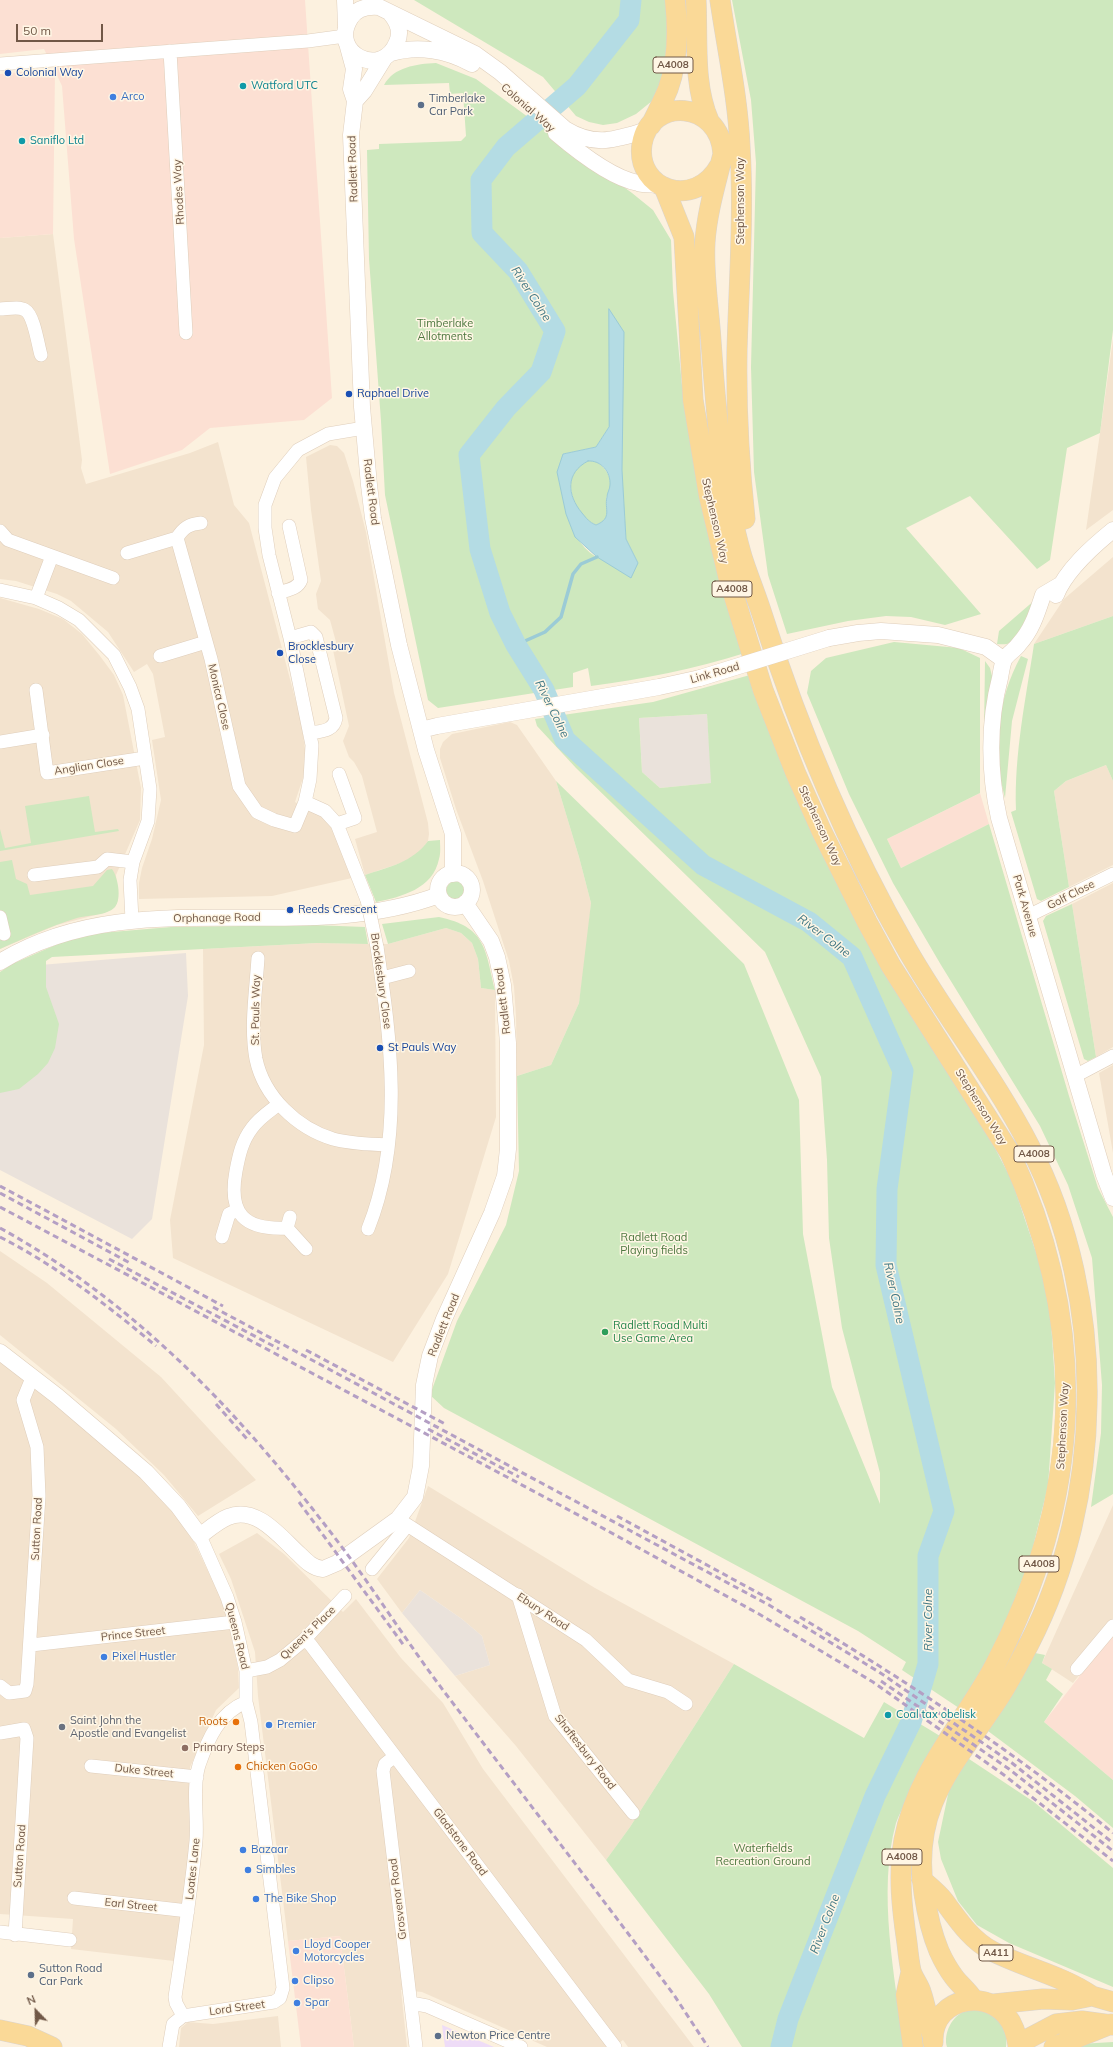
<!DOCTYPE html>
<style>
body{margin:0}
#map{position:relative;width:1113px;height:2047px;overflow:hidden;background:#fcf1df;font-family:Mulish,sans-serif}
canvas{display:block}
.north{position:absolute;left:16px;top:1991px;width:40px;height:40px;-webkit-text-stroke:3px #fff6e5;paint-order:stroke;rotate:337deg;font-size:11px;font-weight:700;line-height:16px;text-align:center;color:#715847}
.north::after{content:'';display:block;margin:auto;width:14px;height:18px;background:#715847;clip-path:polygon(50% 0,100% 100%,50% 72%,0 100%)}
.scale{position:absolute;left:16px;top:24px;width:87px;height:18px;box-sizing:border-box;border:2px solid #715847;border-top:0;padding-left:5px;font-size:12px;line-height:14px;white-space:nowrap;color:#715847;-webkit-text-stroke:3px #fff6e5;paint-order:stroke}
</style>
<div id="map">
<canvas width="1113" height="2047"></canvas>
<div class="north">N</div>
<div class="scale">50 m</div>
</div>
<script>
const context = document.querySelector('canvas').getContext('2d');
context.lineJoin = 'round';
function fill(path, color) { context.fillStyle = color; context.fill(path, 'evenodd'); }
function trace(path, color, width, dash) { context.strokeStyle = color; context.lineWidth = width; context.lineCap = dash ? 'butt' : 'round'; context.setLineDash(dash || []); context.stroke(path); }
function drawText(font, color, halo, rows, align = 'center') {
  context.font = font + ' Mulish,sans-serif'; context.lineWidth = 3; context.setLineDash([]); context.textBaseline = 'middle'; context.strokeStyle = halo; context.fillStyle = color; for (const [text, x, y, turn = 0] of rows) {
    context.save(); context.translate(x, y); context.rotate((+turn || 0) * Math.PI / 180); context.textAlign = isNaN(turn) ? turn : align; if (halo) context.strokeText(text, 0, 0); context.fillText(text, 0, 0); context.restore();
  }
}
fill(new Path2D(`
 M53,234l29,226 -1,8 5,16 104,-31 28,-11 16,63 15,18 52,198 4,28 -1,26 -9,27 32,18 4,5 21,53 -80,18 -133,3v-16l3,-15 10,-29 9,-39 -9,-60 13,-3 -12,-63 -6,-10 -13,8 -26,-40 -37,-31 -14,-7 -41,-13 -16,-2v-341z
 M1113,339v171l-27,20 14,-97z
 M330,445l7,1 7,7 9,28 13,51 28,161 34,130 1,11 -1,7 -8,12 -16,9 -39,13 -10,-36 22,-7 -15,-56 -8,-14 -5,-5 -6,-16 6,-15 -16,-76 3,-8 -6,-22 -12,-11 -2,-15 5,-13 -10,-71 -5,-53z
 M1113,557v59l-79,28 30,-45z
 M0,598l39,11 24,10 19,15 18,22 14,19 9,20 18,93 -1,32 -24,55 2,25 -3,7 -8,5 -50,13 -57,24z
 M510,722l7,3 39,56 23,76 12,46 -5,55 -7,45 -28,62 -34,11 -1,-60 -2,-29 -5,-26 -26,-80 -27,-72 -16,-51v-9l3,-7 9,-8z
 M1106,765l7,16v84l-44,22 -15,-96 12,-10z
 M1113,883v164l-17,10 -24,-153z
 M446,928l15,5 11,10 6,16 3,29 14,2 1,127 -48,157 -55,88 -220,-104 -3,-38 34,-175 -1,-96 114,-6 71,1z
 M1113,1065v88l-14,-80z
 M0,1251l47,32 114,94 95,103 -58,36 -34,-41 -48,-46 -116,-94z
 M0,1360l92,71 73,69 29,42 31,65 13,61 1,20 -23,22 -26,57v74l-6,56 -10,64 -103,-12 2,-30 -73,-5z
 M428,1486l167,102 139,76 -104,163 -24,33 -90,-114 -61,-70 35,-11 -8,-29 -20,-17 -42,-29 -18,23 -25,-34 32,-41z
 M1113,1505v128l-40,50 -31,-20z
 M257,1533l27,21 59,58 13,-13 45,59 42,45 40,66 211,278h-66l-5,-7 -9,7h-67l-125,-55 -21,-2 6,57h-53l-14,-111 -52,5 -30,-245 -3,-44 -24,-73 -12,-25z
 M278,2016l3,31h-102l2,-19 7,-6 25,2z`), '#f3e3ce');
fill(new Path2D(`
 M0,0h305l27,398 -28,22 -94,8 -28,22 -72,24 -36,-235 -12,-153 -7,-15 -2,163 -53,4v-164l54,-5 -10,-20 -44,5z
 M980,793l9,31 -88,44 -14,-29z
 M1113,1633v147l-69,-58z
 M340,1936l14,111h-53l-13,-106z`), '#fce0d3');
fill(new Path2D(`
 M707,714l5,69 -52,5 -18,-16 -3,-54z
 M186,953l2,43 -36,223 -20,20 -132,-69v-174l40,-31z
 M420,1590l42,29 20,17 8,29 -35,11 -53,-63z`), '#eae2db');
fill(new Path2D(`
 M442,2025l52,22h-49z`), '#eedcf7');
fill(new Path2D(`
 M414,0h256l-6,75 -12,26 -16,13 -19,9 -14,2 -14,-3 -13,-6 -33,-39z
 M732,0h381v330l-13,103 -33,15 -17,112 -13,9 -67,-73 -64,32 75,86 -36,11 -34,-8 -25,-1 -38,5 -61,13 -19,-59 -14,-103 -3,-105 5,-204 -5,-63z
 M436,63l40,16 156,114 21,17 18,30 2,51 10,105 62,257c-51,16 -102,26 -154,33l-3,-18 -15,5v14l-135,21 -10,-8 -43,-205 -4,-74 -12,-162 -2,-109 12,-1v-5l82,-3 5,-5 -3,-43 -13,1 -1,-11 -65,2c10,-18 32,-21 52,-22zM609,310l17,229 12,24c-10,-1 -35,-2 -42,-6 -35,-23 -31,-66 -33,-103l33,-7 13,-20z
 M595,460c9,7 17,15 15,27 -1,5 -4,9 -4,15 1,12 4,17 -10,23 -27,-11 -39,-63 -1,-65z
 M1036,599l-18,38c-6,7 -12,8 -21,7l2,-13z
 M1113,616v165l-7,-16 -40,16 -12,10 15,96 -28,14 -4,-2 -26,-87 5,-2c-2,-56 10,-112 18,-166z
 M894,642l65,6 21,10v135l-93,46 14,29 88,-44 80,272 29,92 15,29v277l-22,13 10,-74 1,-48 -10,-127 -24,-73 -28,-59 -99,-161 -48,-82 -44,-89 -42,-101 4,-22 15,-13z
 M1021,656l7,3 -16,62 -7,77c-13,-48 -8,-98 16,-142z
 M985,661l5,7 2,8 -6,55h-2z
 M750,675l262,506 37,110 6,92 -7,103 -18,73 -32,84 -39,65 -57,-38 4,-8 -48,-31 -414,-223 -14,-13 27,-74 49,-96 13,-54 -2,-95 34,-11 28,-62 12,-100 -12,-46 -23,-76 188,183 55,136 4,134 29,153 48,117v-31l-38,-145 -13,-90 -2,-78 -6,-83 -56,-125 -189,-184 -39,-42 -2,-7 118,-17zM707,714l4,69 -51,5 -18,-16 -3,-54z
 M89,796l6,36 23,-3 1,2 -119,20v-22l5,19 26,-5 -6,-37z
 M440,840c0,6 1,13 -1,19 -6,30 -38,38 -63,43l-11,-27c24,-8 48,-13 63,-34z
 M12,860l4,19 11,5 3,11 63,-9 14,-16 5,-1c6,8 10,30 3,38 -8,9 -28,8 -38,11 -27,8 -52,20 -77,31v-87z
 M446 891a10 10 0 1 1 20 0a10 10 0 1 1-20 0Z
 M1072,904l24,153 -8,4 -4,-2 -41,-138 3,-5z
 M439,917c47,10 46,32 56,73l-14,-2 -3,-29 -6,-16 -11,-10 -15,-5 -58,16 -6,-20z
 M313,925l52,2 3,17 -51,-1 -265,14 -6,4v26l13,37 -4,24 -7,15 -10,11 -19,15 -19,4v-121l12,-8 48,-21 28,-9 83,-7z
 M1035,1653l10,2 -3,8 10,6 -6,11 17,14 -19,28 69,58v48l-38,-32 -87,-65z
 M734,1664l130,74 20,-36 56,34c-13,20 -23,40 -33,62 -3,8 -8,16 -11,25 -19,69 -1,154 8,224h-162l-33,-53 -103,-134 24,-33z
 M966,1757l68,45 79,66v119l-104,-44 -32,-18 -19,-24 -17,-42 -3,-17 12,-57z
 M985,2010c14,10 24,18 21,37h-59c-4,-13 5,-32 19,-36 5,-2 13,-1 19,-1z
 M1113,2042v5h-43l10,-3z`), '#cee8be');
const water = new Path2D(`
 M609,309l15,23 -2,138 4,69 12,24 -7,15 -34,-21 -22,-20 -9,-23 -9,-42 6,-18 33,-7 13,-20zM588,461c13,-1 23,11 22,24 0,4 -3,8 -3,12 -3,12 6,21 -11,28 -7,-3 -9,-6 -14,-12 -15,-18 -17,-40 6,-52z`);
fill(water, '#b4dce4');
trace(water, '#9bcbd6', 1);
trace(new Path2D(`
 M516,645l29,-13 16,-15 12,-43 8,-10 16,-7`), '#9bcbd6', 3.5);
trace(new Path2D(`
 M631,0l-2,20 -52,66 -71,61 -25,33 1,53 36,38 37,60 -14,41 -35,36 -37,47 11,94 20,64 16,32 28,45 21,50 138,125 106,57 43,35 51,114 -16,118 -1,76 58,246 -16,45v108l-17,58 -36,74 -87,223 -7,28`), '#b4dce4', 21);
const minor = new Path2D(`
 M170,51l16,282
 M0,64l308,-23 37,-5
 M0,309c7,0 19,-3 25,1 9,5 13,35 16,45
 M201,523c-12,1 -18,5 -24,15l34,121 28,127 18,26 17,8 21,6 10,-24 5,-23 2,-34 -22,-107 -21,-83 -4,-27v-23l10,-27 23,-28 30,-16 36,-6
 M0,531l8,9 105,38
 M127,553l50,-15
 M0,590l36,8 23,10 20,12 35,35 16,32 8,22 12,80 -2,32 -15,41 -3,18 2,40
 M278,593c9,-3 20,-4 23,-13l-12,-54
 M36,598l16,-42
 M290,638l21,-6 5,5 20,81c-2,13 -14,13 -25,15
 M160,656l46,-14
 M36,690l11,83 98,-15
 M0,742l43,-7
 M305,802l20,9 12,13 30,76
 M337,824l18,-6 -16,-44
 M34,875l64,-8 9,-8 26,3
 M1028,916l85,-42
 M0,917l4,17
 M258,958c-2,33 -8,68 -2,101 8,38 41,69 77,80 18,5 37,5 55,6
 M382,978l27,-7
 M1075,1076l38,-20
 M279,1104c-9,7 -20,14 -27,24 -10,13 -13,27 -16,43 -8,43 8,59 51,57
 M290,1217l-3,11 19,21
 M368,1229c36,-90 23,-189 9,-282
 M222,1237l7,-23 9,-4
 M398,1519l188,121 42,40 40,12 18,12
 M372,1569l35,-43
 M518,1595l37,121 78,97
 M304,1640l6,4 305,403
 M31,1645l204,-23
 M1077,1669l36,-43
 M246,1671l21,-4 13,-7 24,-20 41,-44
 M0,1686l9,7 16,-2 2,-7 12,-188 -2,-49 -14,-47 9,-22
 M0,1733l24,-4 3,9 -12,197
 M395,1756l-10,8 -2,7 33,276
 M91,1766l106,11
 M74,1898l114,13
 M0,1932l70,8
 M411,2003l16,3 94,41
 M183,2016l-7,-13 -1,-6c8,-52 16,-104 21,-156 2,-24 -4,-52 3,-76 9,-26 20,-52 47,-63
 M169,2047l4,-23 10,-8 91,-14 6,-4 3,-10 -32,-266 -5,-20v-31l-11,-49 -8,-25 -27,-61`);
const tertiary = new Path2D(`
 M345,0l1,26
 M390,13c7,8 12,18 7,29 -15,38 -68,11 -47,-23 6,-11 18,-13 29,-12l96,47 25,18 65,57c31,19 51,10 82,1
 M348,47l6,22 -3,20 4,12 -4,34 11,272 7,78 4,33 26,127 27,105 27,84v40
 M391,53c27,-8 56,-3 81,11
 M355,101l9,-10 21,-34
 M556,133c20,17 56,45 82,50 7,2 15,1 22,2
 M1060,585l-17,10c-6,18 -11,35 -24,49 -4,6 -12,10 -15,16 -2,5 -3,12 -4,18 -12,45 -11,95 -1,140l105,357 9,23
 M1056,595c10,-25 36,-48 57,-65
 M829,638l29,-5 23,-2 57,4 48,12 18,13
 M421,730l16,-4 222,-39 41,-9
 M438 890a17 17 0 1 1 34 0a17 17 0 1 1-34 0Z
 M0,962c134,-82 297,-14 439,-67
 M0,1352l57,44 89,76 32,34 22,30c9,-7 18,-15 28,-19 29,-12 53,21 72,38 7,7 13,13 23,14l14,-6 61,-44 17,-22 6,-31 3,-81 6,-29 14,-37 48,-106 13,-37 3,-27v-106l-5,-58 -6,-28 -6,-16 -26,-38`);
const primary = new Path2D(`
 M696,0c2,40 -3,84 13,121
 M720,0c7,49 18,98 20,147 4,68 -1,135 -3,203 -1,57 2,113 8,169
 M651,125c6,-12 12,-24 17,-36 10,-27 10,-61 7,-89
 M720,165c-25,46 -85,25 -78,-21 8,-48 78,-44 81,10 -7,29 -16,58 -18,88 -2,32 4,67 6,99 5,72 11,147 31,216 6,19 14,38 20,57 37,117 84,229 146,337 38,66 86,126 121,194 41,78 60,171 58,259 -1,82 -20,166 -58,240 -9,17 -18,35 -29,52 -44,68 -90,108 -76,197 3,20 7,39 15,58 4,9 9,18 15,26 6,8 13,13 19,22
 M664,187l20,50 9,163 16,96 20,84 34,110 33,84 26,58 45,90 24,44 119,187c80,173 73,346 -16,514 -32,59 -77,105 -90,173 -6,35 -2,69 3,103 1,9 2,19 4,28 2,7 8,14 10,21 5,14 7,31 12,45
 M922,1880c7,6 16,13 22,21 14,19 27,39 48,50 33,17 69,24 100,45
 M911,1972l-5,23 7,52
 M994,2004l49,-5 29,1 20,-4 21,6
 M0,2030l28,6 24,11
 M933,2042c-2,-48 65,-57 81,-13 2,6 4,12 4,18
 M1018,2044l38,-20 26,-3 31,4
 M1054,2047l57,-23`);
trace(minor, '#dfcebb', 14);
trace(tertiary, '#dfcebb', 17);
trace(primary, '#dad4cf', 21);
trace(minor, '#fff', 13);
trace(tertiary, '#fff', 16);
trace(primary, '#fad997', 20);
trace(new Path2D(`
 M0,1186l223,120
 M0,1193l130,70
 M0,1207l597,318 162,89 114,68 131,93 109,86
 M0,1228c136,75 242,187 335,310 40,52 74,108 114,160 75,99 151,197 225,297l34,52
 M0,1237c57,29 107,68 156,109
 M109,1259l170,90
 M213,1307l556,298 110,67 133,91 101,80
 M306,1350l141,75
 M216,1404l32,36
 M428,1429l91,48
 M299,1502l106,145
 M617,1516l156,85
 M800,1617c109,66 215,135 313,216
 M881,1681l128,88 104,82`), '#b49fc4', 3, [6, 4]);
const minorBridge = new Path2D(`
 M367,900l10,47`);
const tertiaryBridge = new Path2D(`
 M700,678l129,-40`);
trace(minorBridge, '#dfcebb', 14, []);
trace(tertiaryBridge, '#dfcebb', 17, []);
trace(minorBridge, '#fff', 13);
trace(tertiaryBridge, '#fff', 16);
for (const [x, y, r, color] of [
 [8,73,4,"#1a4fb4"],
 [243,86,4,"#0f9aa8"],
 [113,97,4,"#3f7fe0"],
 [421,105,4,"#5c6f8a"],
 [22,141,4,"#0f9aa8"],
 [349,394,4,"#1a4fb4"],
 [280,653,4,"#1a4fb4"],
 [290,910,4,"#1a4fb4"],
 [380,1048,4,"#1a4fb4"],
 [605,1332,4,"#2e9e5b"],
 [104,1657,4,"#3f7fe0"],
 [888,1715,4,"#0f9aa8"],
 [236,1722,4,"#e8710a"],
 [269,1725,4,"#3f7fe0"],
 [62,1727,4,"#6b7280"],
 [185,1748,4,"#8d6e63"],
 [238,1767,4,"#e8710a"],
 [243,1850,4,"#3f7fe0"],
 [248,1870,4,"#3f7fe0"],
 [256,1899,4,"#3f7fe0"],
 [296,1951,4,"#3f7fe0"],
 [31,1975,4,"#5c6f8a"],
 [295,1981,4,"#3f7fe0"],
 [297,2003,4,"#3f7fe0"],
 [438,2036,4,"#5c6f8a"]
]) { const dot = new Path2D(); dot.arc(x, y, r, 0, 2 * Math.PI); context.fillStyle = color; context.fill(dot); trace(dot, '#fff6e5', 1.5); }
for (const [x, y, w] of [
 [673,65,40],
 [732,589,40],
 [1034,1154,40],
 [1039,1564,40],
 [902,1857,40],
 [996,1953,34]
]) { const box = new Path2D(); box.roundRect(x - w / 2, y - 8, w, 16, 3); context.fillStyle = '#fff6e5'; context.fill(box); trace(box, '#715847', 1); }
drawText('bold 10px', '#715847', null, [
 ["A4008",673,65],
 ["A4008",732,589],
 ["A4008",1034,1154],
 ["A4008",1039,1564],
 ["A4008",902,1857],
 ["A411",996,1953]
]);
drawText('11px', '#164399', '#fff6e5', [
 ["Colonial Way",16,73],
 ["Raphael Drive",357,394],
 ["Brocklesbury",288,647],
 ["Close",288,660],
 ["Reeds Crescent",298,910],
 ["St Pauls Way",388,1048]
], 'left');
drawText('11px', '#0d838f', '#fff6e5', [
 ["Watford UTC",251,86],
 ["Saniflo Ltd",30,141],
 ["Coal tax obelisk",896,1715]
], 'left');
drawText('11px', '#366cbe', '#fff6e5', [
 ["Arco",121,97],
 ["Pixel Hustler",112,1657],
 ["Premier",277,1725],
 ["Bazaar",251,1850],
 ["Simbles",256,1870],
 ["The Bike Shop",264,1899],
 ["Lloyd Cooper",304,1945],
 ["Motorcycles",304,1958],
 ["Clipso",303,1981],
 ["Spar",305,2003]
], 'left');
drawText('11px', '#4e5e75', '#fff6e5', [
 ["Timberlake",429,99],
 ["Car Park",429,112],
 ["Sutton Road",39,1969],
 ["Car Park",39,1982],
 ["Newton Price Centre",446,2036]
], 'left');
drawText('11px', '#715847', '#fff6e5', [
 ["Colonial Way",528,108,41],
 ["Radlett Road",353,169,-92],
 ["Rhodes Way",179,192,-93],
 ["Stephenson Way",741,201,-90],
 ["Radlett Road",371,492,83],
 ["Stephenson Way",715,521,77],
 ["Link Road",715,673,-16],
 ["Monica Close",219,697,77],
 ["Anglian Close",89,766,-9],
 ["Stephenson Way",820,826,65],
 ["Golf Close",1071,895,-27],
 ["Park Avenue",1025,906,74],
 ["Orphanage Road",217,918,-1],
 ["Brocklesbury Close",381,981,82],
 ["Radlett Road",503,1001,-97],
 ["St. Pauls Way",256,1010,-89],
 ["Stephenson Way",981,1107,58],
 ["Radlett Road",444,1325,-68],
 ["Stephenson Way",1063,1426,-87],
 ["Sutton Road",37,1529,-87],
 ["Ebury Road",543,1612,33],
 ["Queen's Place",308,1633,-44],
 ["Prince Street",133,1634,-6],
 ["Queens Road",237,1636,76],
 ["Shaftesbury Road",585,1752,52],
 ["Duke Street",144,1771,6],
 ["Gladstone Road",460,1842,53],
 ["Sutton Road",20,1856,-86],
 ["Loates Lane",193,1869,-84],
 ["Grosvenor Road",398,1899,-97],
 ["Earl Street",131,1905,6],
 ["Lord Street",237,2008,-8]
]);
drawText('11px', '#4e7840', '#fff6e5', [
 ["Timberlake",445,324],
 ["Allotments",445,337],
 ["Radlett Road",654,1238],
 ["Playing fields",654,1251],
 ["Waterfields",763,1849],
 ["Recreation Ground",763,1862]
]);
drawText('11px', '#27864d', '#fff6e5', [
 ["Radlett Road Multi",613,1326],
 ["Use Game Area",613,1339]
], 'left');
drawText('11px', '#5b616d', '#fff6e5', [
 ["Saint John the",70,1721],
 ["Apostle and Evangelist",70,1734]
], 'left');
drawText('11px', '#c56008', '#fff6e5', [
 ["Roots",228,1722],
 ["Chicken GoGo",246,1767,"left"]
], 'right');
drawText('11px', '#785e54', '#fff6e5', [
 ["Primary Steps",193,1748]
], 'left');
drawText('italic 12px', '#417885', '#fff6e5', [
 ["River Colne",531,294,57],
 ["River Colne",552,709,64],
 ["River Colne",824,936,37],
 ["River Colne",894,1293,78],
 ["River Colne",928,1620,-90],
 ["River Colne",825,1924,-69]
]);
</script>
